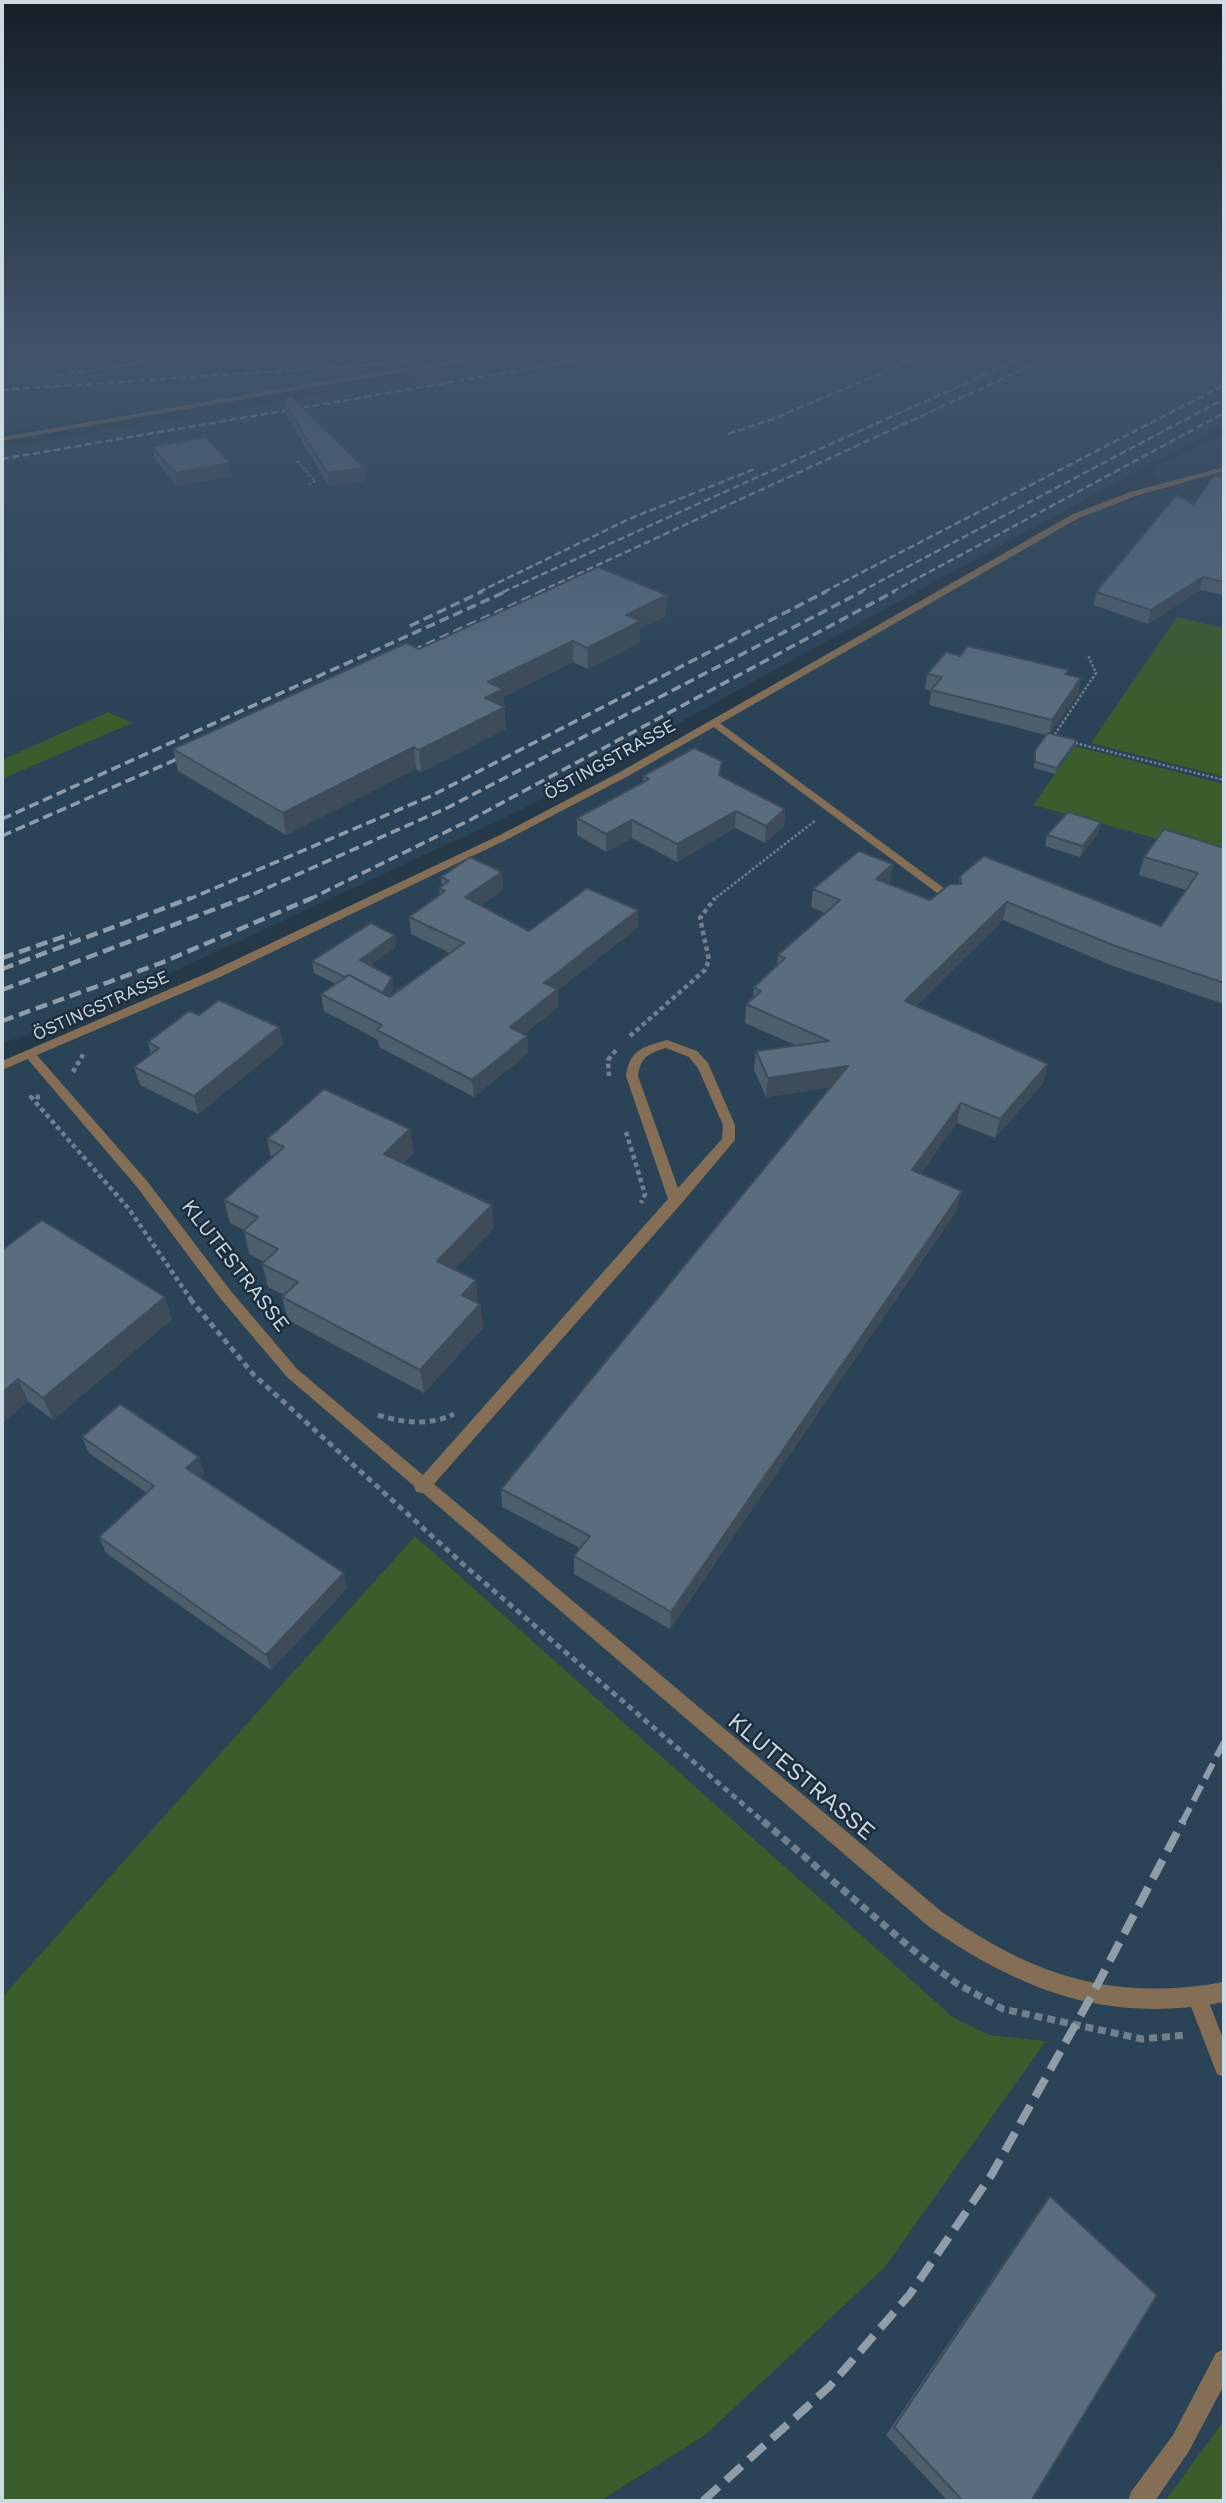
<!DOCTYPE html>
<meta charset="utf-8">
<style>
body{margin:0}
#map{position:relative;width:1226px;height:2503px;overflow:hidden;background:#263948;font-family:"Work Sans",sans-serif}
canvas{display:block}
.frame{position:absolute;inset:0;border:4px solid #cdd9e3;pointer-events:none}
</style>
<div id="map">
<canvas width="1226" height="2503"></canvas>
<div class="frame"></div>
</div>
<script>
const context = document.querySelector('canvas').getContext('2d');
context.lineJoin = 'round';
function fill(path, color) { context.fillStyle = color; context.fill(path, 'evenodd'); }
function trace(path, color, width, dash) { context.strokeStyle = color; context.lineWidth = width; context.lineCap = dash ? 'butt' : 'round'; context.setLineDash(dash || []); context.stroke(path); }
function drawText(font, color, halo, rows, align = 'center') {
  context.font = font + ' "Work Sans",sans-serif'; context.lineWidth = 5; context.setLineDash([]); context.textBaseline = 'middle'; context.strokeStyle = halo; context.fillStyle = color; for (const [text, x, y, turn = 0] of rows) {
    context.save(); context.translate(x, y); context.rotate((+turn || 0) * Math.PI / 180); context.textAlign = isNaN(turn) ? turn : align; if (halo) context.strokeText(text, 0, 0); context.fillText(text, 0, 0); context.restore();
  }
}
fill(new Path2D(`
 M2,355h489l-489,79z
 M555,355h669v70l-212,114 -491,271 -469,218 -50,15v-595z
 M1224,432v1988l-59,81h-565l104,-65 342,-395 -56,-6 -36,-17 -539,-482 -413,461v-931l71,-25 348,-161 592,-325 80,-43 70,-23 -11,-21z`), '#2a4357');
fill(new Path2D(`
 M1177,617l47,11v149l-133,-34z
 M108,712l24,11 -130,56v-19z
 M1075,746l149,38v73l-191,-52z
 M415,1536l539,482 36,17 56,6 -162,227 -180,168 -104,65h-598v-504z
 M1224,2420v81h-59z`), '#395d2b');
trace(new Path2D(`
 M297,461l18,20 -7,4
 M1043,740l10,-3 43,-64 -8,-18
 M1071,742l153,38
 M713,900l103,-80`), '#70808d', 2.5, [2.5, 2]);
trace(new Path2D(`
 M630,1036l75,-66 4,-10 -9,-42 15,-20
 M73,1072l11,-19
 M609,1076l-1,-16 9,-11
 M40,1097h-9l98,112 63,92
 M626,1132l19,62 -4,9`), '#70808d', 4.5, [4.5, 3.5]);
trace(new Path2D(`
 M190,1299l64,76 211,191 300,257
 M378,1415c26,8 51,11 76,-1`), '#70808d', 5, [6, 4.5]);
trace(new Path2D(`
 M763,1821l156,134 37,28 47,26 139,30 43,-4`), '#70808d', 7, [8, 5]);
fill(new Path2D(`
 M711,721h6l239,176v4h-8l-237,-176z
 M1198,1989l7,3 19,49v36l-7,-3 -29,-75 3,-7z
 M1224,2349v36l-35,66 -34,50h-27l3,-9 42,-57 43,-82z`), '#846f56');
fill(new Path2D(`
 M497,355h20l-157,24 -358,62v-4l358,-62z
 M667,1040l30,11 11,12 27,62v15l-54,64 -247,280 508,428c92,64 170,90 282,70v20c-115,22 -202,-10 -296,-76l-505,-433 -7,-1 -2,-6 -127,-109 -67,-79 -83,-111 -112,-131 2,-3h8l112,128 83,109 67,79 126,106 245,-276 -42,-123c4,-27 17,-29 41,-36zM666,1048l23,9 9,11 25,57 -1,14 -44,49 -40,-112c3,-20 10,-22 28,-28z`), '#846f56');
fill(new Path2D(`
 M1224,467v4l-88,25 -57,22 -449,257 -122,64 -288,138 -218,93v-9l210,-90 288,-136 122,-64 451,-257 57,-22z`), '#846f56');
trace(new Path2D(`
 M285,355l57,3
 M454,360l31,-5
 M57,375l69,-10 39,-10
 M2,390l367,-25 94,-10
 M728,434l45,-15 151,-64
 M2,459l608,-104
 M479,592l150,-73 128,-51
 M503,592l525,-237
 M539,592l515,-237
 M824,592l400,-207
 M860,592l364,-193
 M892,592l332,-179`), '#8f9da9', 2.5, [7, 3.5]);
trace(new Path2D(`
 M410,626l73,-35
 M399,657l144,-66
 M2,819l505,-228
 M2,836l191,-84
 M187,900l244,-104 396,-205
 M240,900l209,-93 414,-216
 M308,900l162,-80 425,-229`), '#8f9da9', 3.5, [10, 5]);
trace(new Path2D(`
 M2,958l69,-24
 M2,969l189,-71
 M2,990l242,-92
 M2,1021l159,-58 151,-65`), '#8f9da9', 4.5, [12, 6]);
trace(new Path2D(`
 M1182,1823l42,-81`), '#8f9da9', 6, [17, 8]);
trace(new Path2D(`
 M703,2501l127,-115 80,-92 82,-120 100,-179 91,-174`), '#8f9da9', 8, [21, 10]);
fill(new Path2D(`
 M284,402l80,66 1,13 -36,5 -44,-72z
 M152,447l80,29 -55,10 -22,-27z
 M1224,477v118l-24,-5 -52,34 -54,-19 2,-13z
 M666,616l-26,12v14l-52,27 -15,-7 -70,35 3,32 -85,43 -5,-3 -130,66 -108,-64 -5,-22 246,-100z
 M960,656l121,22 -3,16 -28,39 27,7 -2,6 -20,28 -21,-6 1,-18 11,-15 -117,-30 2,-14 -6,-2 2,-15z
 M643,776h78l64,33 -1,17 -19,17 -30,-15 -58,34 -45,-24 -26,14 -29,-17v-17l66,-35z
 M1101,822l-3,11 -18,24 -35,-11 2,-11z
 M1224,848v156l-111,-38 -110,-46 -87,86 132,58 -5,19 -48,55 -38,-15 -37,51 37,36 -287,419 -96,-55v-18l6,-8 -78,-41 -1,-18 330,-402 -65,10 -12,-27 2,-19 39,-6 -50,-22 1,-19 7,-6 1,-11 23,-21 1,-11 47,-42 -14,-6 2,-18 77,-6 -1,1 41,16 29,-16 1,-8 201,50 25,-36 -47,-15 5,-18z
 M502,872l1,18 -23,15 49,26 109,-4 -80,63v17l-34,27 3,2 1,17 -54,44 -95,-50 -1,-7 -54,-29 -3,-17 15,-10 -22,-11 -2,-12 83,-26 1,12 -26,18 23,24 -4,7 61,-43 -39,-19 -2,-17 31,-22 -1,-7 3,-2 -1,-9z
 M199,1015l80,12 4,18 -85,69 -58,-29 -6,-18 17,-13 -3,-12z
 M267,1139l147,13 -11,11 91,65 -40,41 24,34 2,1 3,24 -59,65 -136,-73 -6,-23 2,-2 -16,-8 -6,-23 2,-2 -15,-8 -5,-24 -14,-7 -6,-23 47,-42z
 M2,1250l170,69 -119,101 -25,-19 -26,22z
 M82,1437l122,36 -4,4 147,111 -76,82 -165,-117 -7,-16 48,-44 -58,-40z
 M1050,2196l-19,305h-83l-62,-66 154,-226z`), '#4d5e6d');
fill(new Path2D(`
 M230,463l2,13 -55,10 -2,-13z
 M364,468l1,13 -36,5 -2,-13z
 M1203,577l-3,13 -52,34 3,-14z
 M667,595l-1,21 -26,12v14l-52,27 -1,-21 39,-33z
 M573,641v21l-70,35 3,32 -85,43 -2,-22 66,-52 3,-16z
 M1081,678l-3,16 -29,41 3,-15z
 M1077,740l-2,6 -20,28 2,-6z
 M414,747l2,22 -130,66 -3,-22z
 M785,809l-1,17 -19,17 1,-17z
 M736,811l-1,17 -58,34v-18z
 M632,820v18l-26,14v-18z
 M1101,822l-3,11 -18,24 3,-11z
 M893,864l-3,19 -17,14 3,-18z
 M502,872l1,18 -36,24 -2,-17z
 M1007,902l-4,18 -101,100 3,-19z
 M638,910v17l-80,63v17l-47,38 -1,-18 34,-44z
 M395,935l1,12 -35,25 -1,-12z
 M392,977l1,12 -9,19 -2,-12z
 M279,1027l4,18 -85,69 -4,-18z
 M527,1036l1,17 -54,44 -2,-17z
 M1048,1064l-5,19 -48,55 5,-19z
 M848,1066l-2,19 -80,12 2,-19z
 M961,1103l-4,20 -48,67 3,-20z
 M410,1129l4,23 -27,25 -3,-23z
 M962,1191l-5,19 -287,419 1,-17z
 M492,1205l2,23 -54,56 -3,-23z
 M476,1280l2,23 -16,-8z
 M165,1297l7,22 -119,101 -10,-22z
 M480,1304l3,24 -59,65 -4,-23z
 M18,1379l10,22 -26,22v-30z
 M199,1457l5,16 -12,12 -6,-17z
 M344,1573l3,15 -76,82 -5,-15z`), '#3e4c59');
const building = new Path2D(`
 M291,396l73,72 -37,5 -43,-71z
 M206,437l24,26 -55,10 -23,-26z
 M1214,475l10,2v105l-21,-5 -52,33 -55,-18 80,-97 18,9z
 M598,567l69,28 -41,20 15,6 -54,27 -14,-7 -85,41 15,7 -18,9 20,9 -86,43 -5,-3 -131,66 -110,-64 233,-106 13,6z
 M968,646l101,24 -4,4 16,4 -29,42 -121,-30 11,-13 -15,-3 19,-22 14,4z
 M1048,733l29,7 -20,28 -22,-6v-12z
 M694,748l28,13 -3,14 66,34 -19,17 -30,-15 -59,33 -45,-24 -26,14 -29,-16 72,-39 -6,-3z
 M1068,812l33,10 -18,24 -36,-11z
 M1164,829l60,19v135l-106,-36 -111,-45 -102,99 143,63 -48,55 -39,-16 -49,67 50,21 -291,421 -97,-56 16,-20 -89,-47 347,-423 -80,12 -12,-27 73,-10 -83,-37 15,-13 -7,-4 31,-29 -7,-3 62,-55 -27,-11 46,-38 34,13 -17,15 54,21 20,-16h11l-1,-8 24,-20 177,70 37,-53 -54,-16z
 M470,857l32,15 -37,25 64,34 58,-43 51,22 -94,73 14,6 -48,38 17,9 -55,44 -95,-50 5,-5 -61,-31 28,-19 41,22 74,-54 -55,-26 36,-26 -6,-3 10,-7 -8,-4z
 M371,923l24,12 -35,25 32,17 -9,16 -34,-18 -4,2 -33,-16z
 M219,1000l60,27 -85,69 -60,-29 25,-19 -11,-6 41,-31 10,4z
 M324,1089l86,40 -26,25 108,51 -55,56 39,19 -14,15 18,9 -60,66 -138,-73 16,-15 -36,-18 16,-15 -35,-18 15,-14 -34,-17 60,-53 -17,-8z
 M42,1220l123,77 -122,101 -25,-19 -16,14v-143z
 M120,1404l79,53 -13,11 158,105 -78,82 -167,-118 55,-51 -72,-49z
 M1050,2196l107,99 -126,206h-68l-69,-74z`);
fill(building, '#596d7f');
trace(building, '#3e4c59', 2);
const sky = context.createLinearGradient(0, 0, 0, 706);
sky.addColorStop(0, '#151f28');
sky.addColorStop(0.5, '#41546a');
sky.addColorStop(1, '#41546a00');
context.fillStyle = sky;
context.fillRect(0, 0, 1226, 706);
drawText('18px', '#cdd9e3', '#1c2e3e', [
 ["ÖSTINGSTRASSE",610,760,-29],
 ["ÖSTINGSTRASSE",101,1006,-24]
]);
drawText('21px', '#cdd9e3', '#1c2e3e', [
 ["KLUTESTRASSE",235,1266,52]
]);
drawText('24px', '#cdd9e3', '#1c2e3e', [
 ["KLUTESTRASSE",801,1777,40]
]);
</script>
